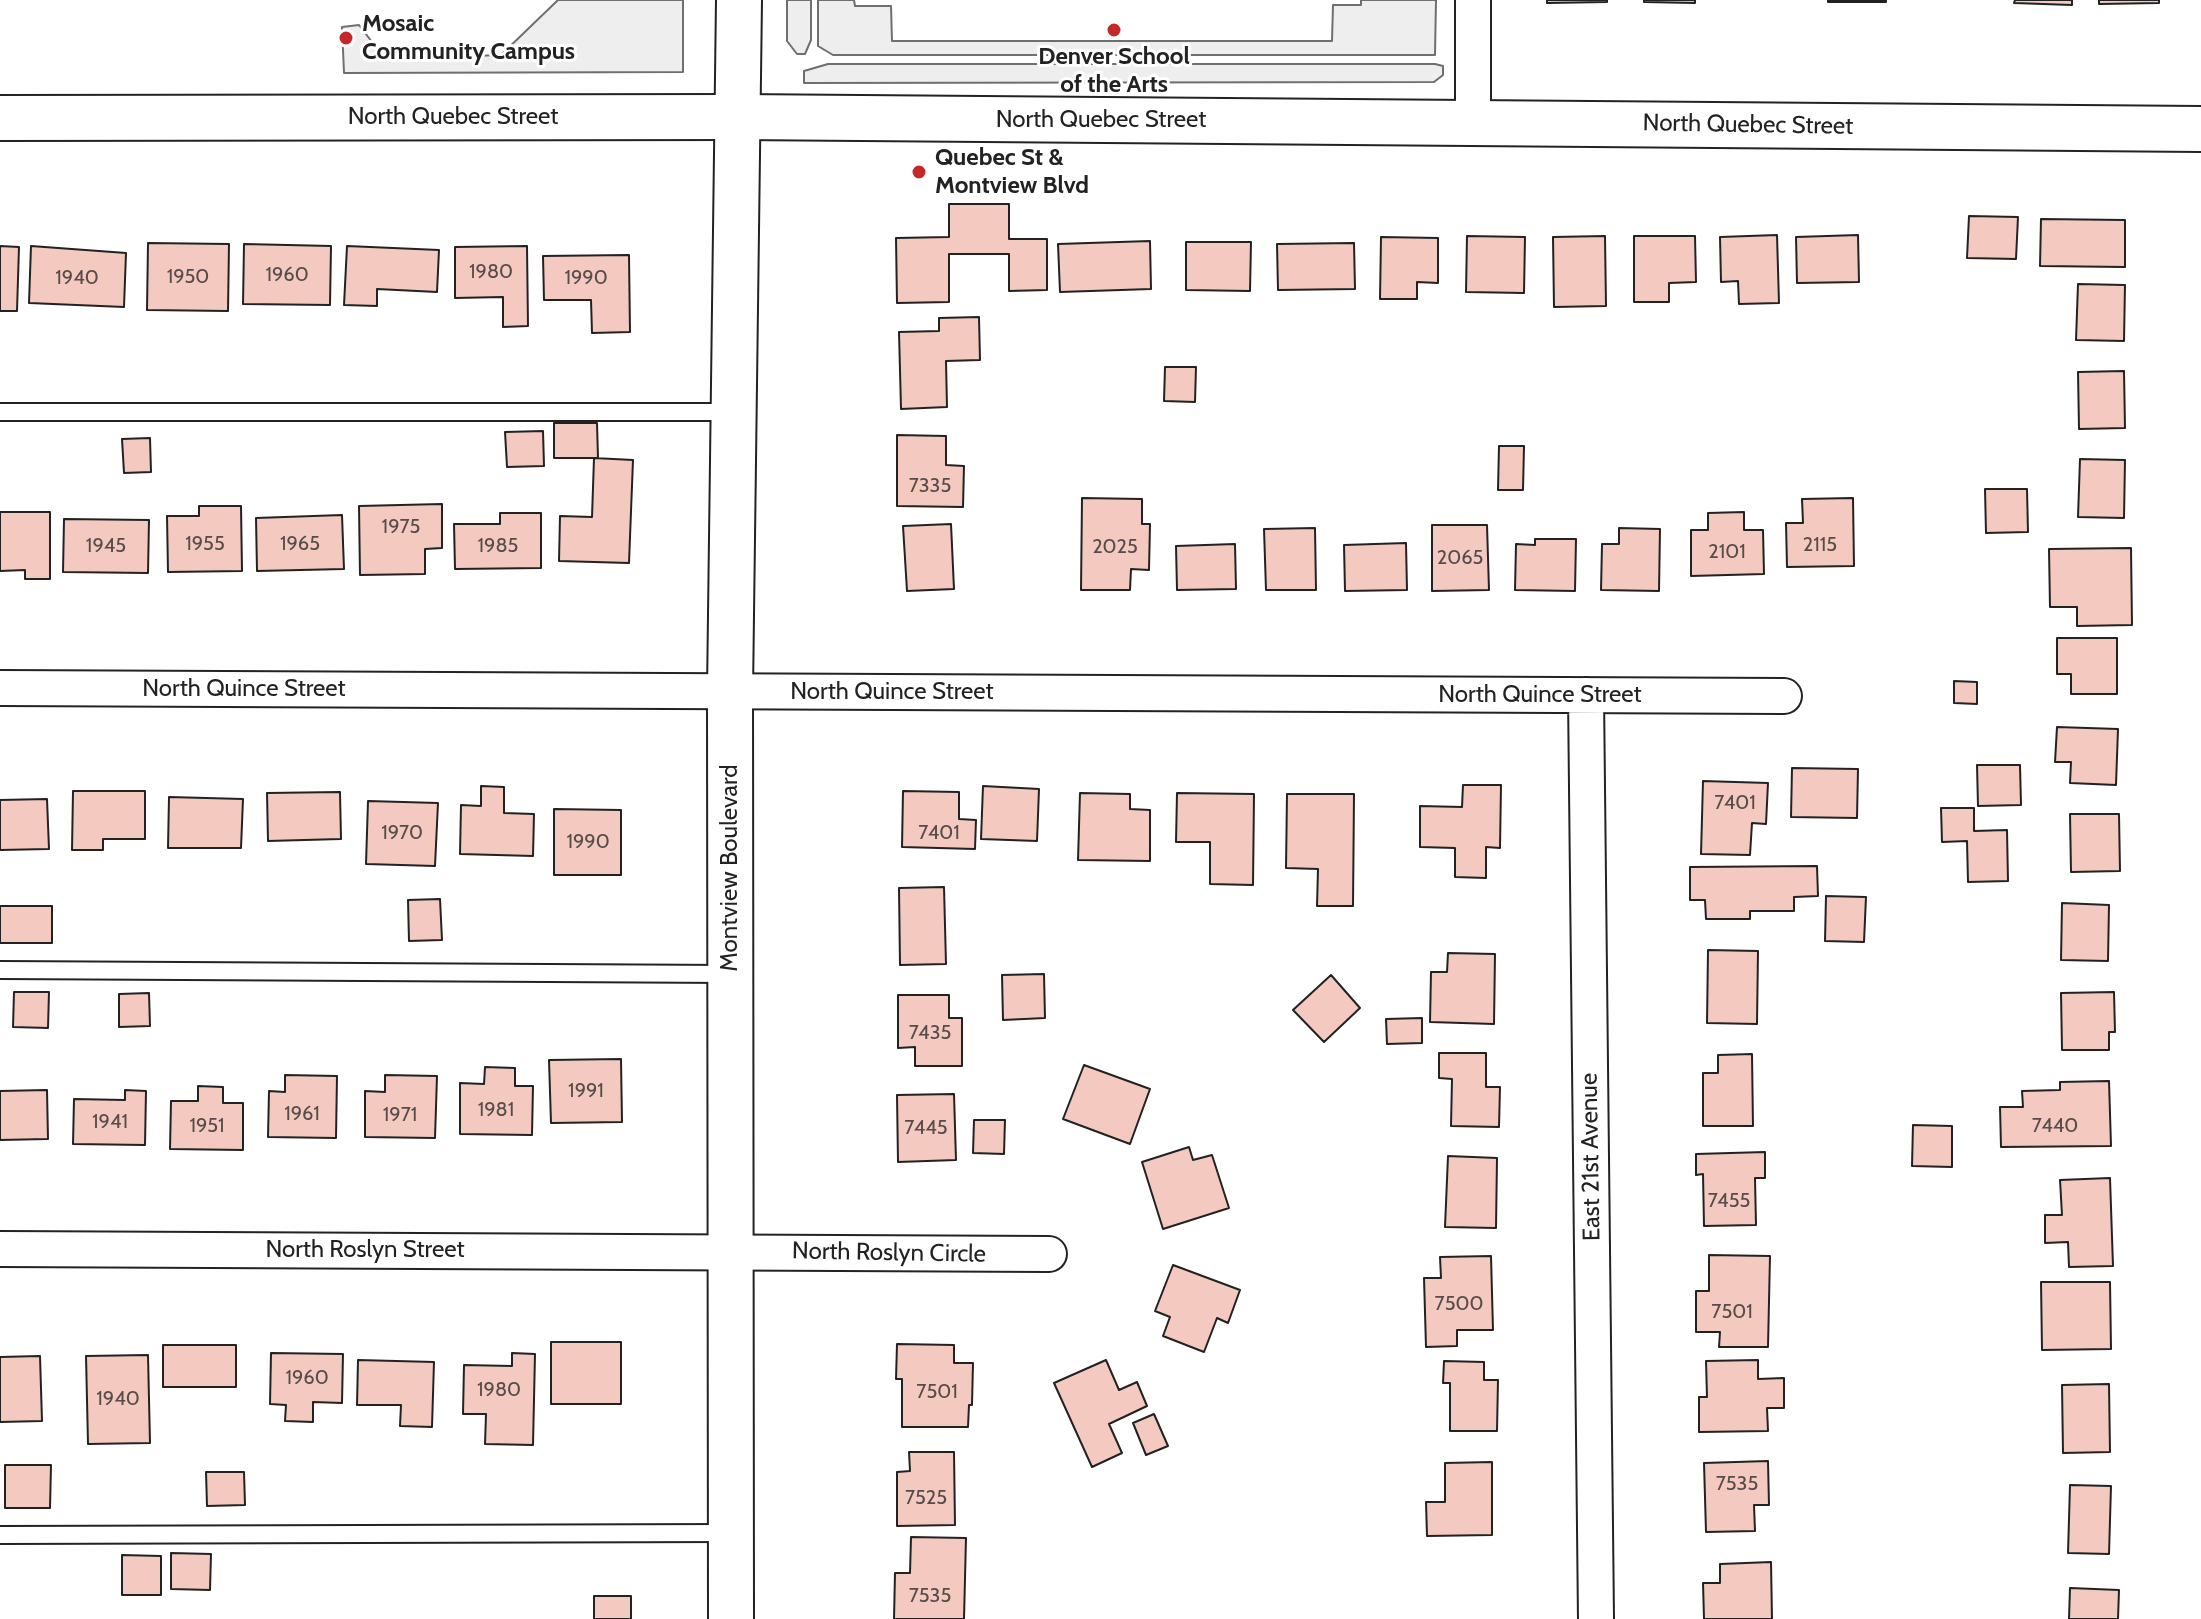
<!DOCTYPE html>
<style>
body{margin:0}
canvas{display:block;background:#fff}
</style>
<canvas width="2201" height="1619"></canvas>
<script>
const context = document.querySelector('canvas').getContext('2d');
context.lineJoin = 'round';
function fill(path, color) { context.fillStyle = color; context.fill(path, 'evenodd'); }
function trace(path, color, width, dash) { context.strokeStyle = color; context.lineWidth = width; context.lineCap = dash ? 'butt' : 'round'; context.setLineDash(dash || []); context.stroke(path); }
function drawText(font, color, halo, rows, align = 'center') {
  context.font = font + ' Cabin,sans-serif'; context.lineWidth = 6; context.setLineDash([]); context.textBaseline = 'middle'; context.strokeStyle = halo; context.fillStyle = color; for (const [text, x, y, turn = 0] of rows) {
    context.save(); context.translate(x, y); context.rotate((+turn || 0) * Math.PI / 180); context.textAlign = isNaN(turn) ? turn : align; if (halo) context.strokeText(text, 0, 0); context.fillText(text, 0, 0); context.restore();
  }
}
const green = new Path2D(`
 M558,0h125v72l-339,1 -2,-46 17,-2 26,34 116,-4z
 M787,0h24v40l-6,14h-8l-10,-13z
 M818,0h36l1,6h36l1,35h440l1,-36h28v-5h75l-1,55h-602l-15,-9z
 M828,64h607l8,2v9l-9,7 -630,1v-12z`);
fill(green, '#eee');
trace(green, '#6f6f6f', 2);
const building = new Path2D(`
 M1547,0h60v2l-60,1z
 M1644,0h51v3l-51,-1z
 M1828,0h58v2h-58z
 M2015,0h57v5l-58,-2z
 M2099,0h60v3l-60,1z
 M949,204h60v35h38v51l-38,1v-37h-60v48l-52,1 -1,-65 53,-1z
 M1969,216l49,1 -2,42 -49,-1z
 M2041,219l84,1v47l-85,-1z
 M1777,235l2,68 -40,1 -1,-23 -17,1 -1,-45z
 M1858,235l1,47 -62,1 -1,-46z
 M1467,236l58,1 -1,56 -58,-1z
 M1605,236l1,70 -52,1 -1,-70z
 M1634,236h61l1,46 -27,1v19h-35z
 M1381,237l57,1v45l-21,-1v17h-37z
 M1150,241l1,48 -91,3 -2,-48z
 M1186,242h65l-1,49 -64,-1z
 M148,243l81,1 -1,67 -81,-1z
 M1354,243l1,46 -77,1 -1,-46z
 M244,244l87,2 -1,59 -87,-1z
 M0,246l19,1 -2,64h-17z
 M31,246l95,7 -2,54 -95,-4z
 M347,246l92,4 -2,42 -60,-3v17l-33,-1z
 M527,246l1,80 -25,1v-30l-48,1v-51z
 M629,255l1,77 -38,1 -1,-33h-47l-1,-44z
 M2078,284l47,1 -1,56 -48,-1z
 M979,317l1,43 -34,1 1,46 -46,2 -2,-77 40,-1v-13z
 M1165,367h31l-1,35 -31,-1z
 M2124,371l1,57 -46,1 -1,-57z
 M554,423h43l1,35h-44z
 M543,431l1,35 -37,1 -2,-35z
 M897,435l49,1v29l18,1 -1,41 -66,-1z
 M150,438l1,34 -27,1 -2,-34z
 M1499,446h25l-1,44h-25z
 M594,458l39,2 -4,103 -70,-2 1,-45 32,1z
 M2080,459l45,1 -1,58 -46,-1z
 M1985,489h42l1,43 -42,1z
 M1082,498l60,1v25h8l-1,46 -18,-1 -1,21h-49z
 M1853,498l1,68 -67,1 -1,-44h17l-1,-24z
 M442,504v44l-17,1v25l-65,1 -1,-69z
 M199,506h42l1,65 -74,1 -1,-56h32z
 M0,512h50v67h-25v-9l-25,1z
 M1744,512v18h19l1,44 -73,2v-46h17v-17z
 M500,513h41v55l-86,1 -1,-45h46z
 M342,515l2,54 -87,2 -1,-53z
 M64,519l85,1 -1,53 -85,-1z
 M951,524l3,65 -47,2 -4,-65z
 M1432,525h55l2,65 -57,1z
 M1315,528l1,62h-50l-2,-61z
 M1619,528l41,1 -1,62 -58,-1 1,-46h17z
 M1535,539h41l-1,52 -60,-1 1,-46 19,1z
 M1406,543l1,47 -62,1 -1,-46z
 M1235,544l1,45 -59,1 -1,-44z
 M2131,548l1,77 -55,1v-19h-27l-1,-58z
 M2057,638h60v56h-46v-20h-14z
 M1954,681l23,1v22l-23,-1z
 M2057,727l61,2 -2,56 -46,-2 1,-21h-16z
 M1977,765h43l1,40 -43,1z
 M1792,768l66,1 -1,49 -66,-1z
 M1703,781l65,2 -2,41 -14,-1 -2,32 -49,-1z
 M1463,785h38l-1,63 -14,-1v31l-31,-1v-29l-35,-1v-41l42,1z
 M481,786l23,1v26l30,1 -1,42 -73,-2 1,-49 20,1z
 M983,786l56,3 -2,52 -56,-2z
 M73,791h72v48h-42v11h-31z
 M903,791l56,1v27l17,1 -1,29 -73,-2z
 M340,792l1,47 -73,2 -1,-48z
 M1080,793l50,1v15l20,1v51l-72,-1z
 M1177,793l77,1 -1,91 -43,-1v-42h-34z
 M1287,794h67l-1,112h-36l1,-37 -32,-1z
 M169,797l74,2 -2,49h-73z
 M47,799l2,50 -49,1v-50z
 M368,801l70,2 -3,63 -69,-2z
 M1941,808h33v23l33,-1 1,51 -40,1 -1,-41 -25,1z
 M554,809l67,1v65h-67z
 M2070,814h49l1,57 -49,1z
 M1817,866l1,30 -24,1v14h-44v8h-44l-1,-19h-15v-33z
 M944,887l2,77 -46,1 -1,-77z
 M1826,896l40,1 -2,45 -39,-1z
 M440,899l2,41 -33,1 -1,-41z
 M2062,903l47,2 -1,56 -47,-1z
 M0,906h52v37h-52z
 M1708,950l50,1 -1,73 -50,-1z
 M1448,953l47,1 -1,70 -64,-2 1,-50h16z
 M1044,974l1,44 -42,2 -1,-45z
 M1331,975l29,33 -36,34 -31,-32z
 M14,992h35l-1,36 -35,-1z
 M2114,992l1,40h-6v18h-47l-1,-57z
 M149,993l1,33 -31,1v-33z
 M898,995h51v23h13v48h-47v-19l-17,1z
 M1422,1018v25l-35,1 -1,-25z
 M1439,1053h47v34h14l-1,40 -48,-1 1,-47 -13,-1z
 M1752,1054l1,72h-50v-53h15v-18z
 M621,1059l1,63 -71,1 -2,-63z
 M1084,1065l66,24 -20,55 -67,-25z
 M485,1067l30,1v18h18l-1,49 -72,-1v-51l24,1z
 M285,1075l52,1 -1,62 -68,-1 1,-46 16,1z
 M385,1075l52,1 -2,62 -70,-1v-46l20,1z
 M2109,1081l2,65 -110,1 -1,-40h23l-1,-16 38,-1v-8z
 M198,1086l25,1v16h20v47l-73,-1 1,-48h27z
 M47,1090l1,49 -48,1v-49z
 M125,1090l21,1 -1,54 -72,-1 1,-45 51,1z
 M954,1094l2,66 -58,2 -1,-67z
 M974,1120h31l-1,34 -31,-1z
 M1913,1125l39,1v41l-40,-1z
 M1189,1147l4,13 19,-5 17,53 -66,21 -21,-67z
 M1765,1152v26h-10l1,47 -52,1 -1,-52 -7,1v-21z
 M1448,1156l49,2 -1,70 -51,-1z
 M2110,1178l3,88 -44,1 -1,-25 -23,1v-28h17l-2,-35z
 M1709,1255l61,1 -2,91h-49l1,-15h-24v-41h13z
 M1491,1256l2,74h-36v16l-31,1 -2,-69h17l-1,-21z
 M1173,1265l67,25 -12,33 -11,-5 -13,34 -41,-16 7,-19 -15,-6z
 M2041,1282h69l1,67 -69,1z
 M551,1342h70v62h-70z
 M897,1344l57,1v18h19l-1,42h-3l-1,22h-66v-48h-6z
 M163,1345h73v42h-73z
 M271,1353l72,1 -1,49 -29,-1v20l-28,-1 1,-16 -16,-1z
 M512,1353l23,1 -2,91 -48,-1 1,-30h-23l1,-49 48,1z
 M148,1355l2,88 -62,1 -2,-88z
 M40,1356l2,65 -42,1v-65z
 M358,1360l76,2 -2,65 -32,-1 1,-21h-44z
 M1106,1360l13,30 18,-8 10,24 -38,18 13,29 -30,14 -38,-84z
 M1758,1360v19l26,-1v30h-17l1,23 -69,1v-35h8l-1,-36z
 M1444,1361l40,1v18h14l-1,51h-47v-48h-7z
 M2109,1384l1,68 -47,1 -1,-68z
 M1154,1414l14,32 -22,9 -13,-32z
 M909,1452h45l1,73 -58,1v-54l13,-1z
 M1768,1461l1,44h-15l1,26 -49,1 -2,-69z
 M1492,1462v73l-65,1 -1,-34h19v-39z
 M5,1465h46l-1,43h-45z
 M206,1472h38l1,33 -38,1z
 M2070,1485l41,1 -2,68 -41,-1z
 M911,1537l55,1 -2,81h-70l1,-46h15z
 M171,1553l40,1 -1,36 -39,-1z
 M122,1555l39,1v39h-39z
 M1771,1562l1,57h-68l-1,-36h17v-19z
 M2070,1588l49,2 -1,29h-49z
 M594,1596h37v23h-37z`);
fill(building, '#f3c9c0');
trace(building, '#222', 2);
const service = new Path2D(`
 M0,412h730
 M0,970l730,4
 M0,1535l730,-2`);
const minor = new Path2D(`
 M1473,122v-122
 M0,688l1784,8
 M1586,695l10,924
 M0,1249l1049,5`);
const secondary = new Path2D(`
 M731,1619l-1,-928 9,-691`);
const primary = new Path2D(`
 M0,118l739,-1 1462,12`);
trace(service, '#222', 20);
trace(minor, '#222', 38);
trace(secondary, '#222', 48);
trace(primary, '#222', 48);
trace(service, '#fff', 16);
trace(minor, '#fff', 34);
trace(secondary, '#fff', 44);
trace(primary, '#fff', 44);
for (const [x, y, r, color] of [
 [1114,30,8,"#c62828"],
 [346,38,8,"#c62828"],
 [919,172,8,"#c62828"]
]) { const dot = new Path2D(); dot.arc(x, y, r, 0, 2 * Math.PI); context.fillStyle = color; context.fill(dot); trace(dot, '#fff', 3); }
drawText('20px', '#564c4a', null, [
 ["1980",491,272],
 ["1960",287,275],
 ["1950",188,277],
 ["1940",77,278],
 ["1990",586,278],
 ["7335",930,486],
 ["1975",401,527],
 ["1955",205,544],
 ["1965",300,544],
 ["2115",1820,545],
 ["1945",106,546],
 ["1985",498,546],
 ["2025",1115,547],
 ["2101",1727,552],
 ["2065",1460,558],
 ["7401",1735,803],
 ["1970",402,833],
 ["7401",939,833],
 ["1990",588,842],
 ["7435",930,1033],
 ["1991",586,1091],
 ["1981",496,1110],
 ["1961",302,1114],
 ["1971",400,1115],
 ["1941",110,1122],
 ["1951",207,1126],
 ["7440",2055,1126],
 ["7445",926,1128],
 ["7455",1729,1201],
 ["7500",1459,1304],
 ["7501",1732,1312],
 ["1960",307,1378],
 ["1980",499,1390],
 ["7501",937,1392],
 ["1940",118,1399],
 ["7535",1737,1484],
 ["7525",926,1498],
 ["7535",930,1596]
]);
drawText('bold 24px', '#222', '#fff', [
 ["Mosaic",362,24],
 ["Community Campus",362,52],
 ["Denver School",1114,57,"center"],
 ["of the Arts",1114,85,"center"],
 ["Quebec St &",935,158],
 ["Montview Blvd",935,186]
], 'left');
drawText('24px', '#222', '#fff', [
 ["North Quebec Street",453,117],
 ["North Quebec Street",1101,120],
 ["North Quebec Street",1748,125,1],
 ["North Quince Street",244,689],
 ["North Quince Street",892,692],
 ["North Quince Street",1540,695],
 ["Montview Boulevard",730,868,-90],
 ["East 21st Avenue",1591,1157,-91],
 ["North Roslyn Street",365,1250],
 ["North Roslyn Circle",889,1253,1]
]);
</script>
